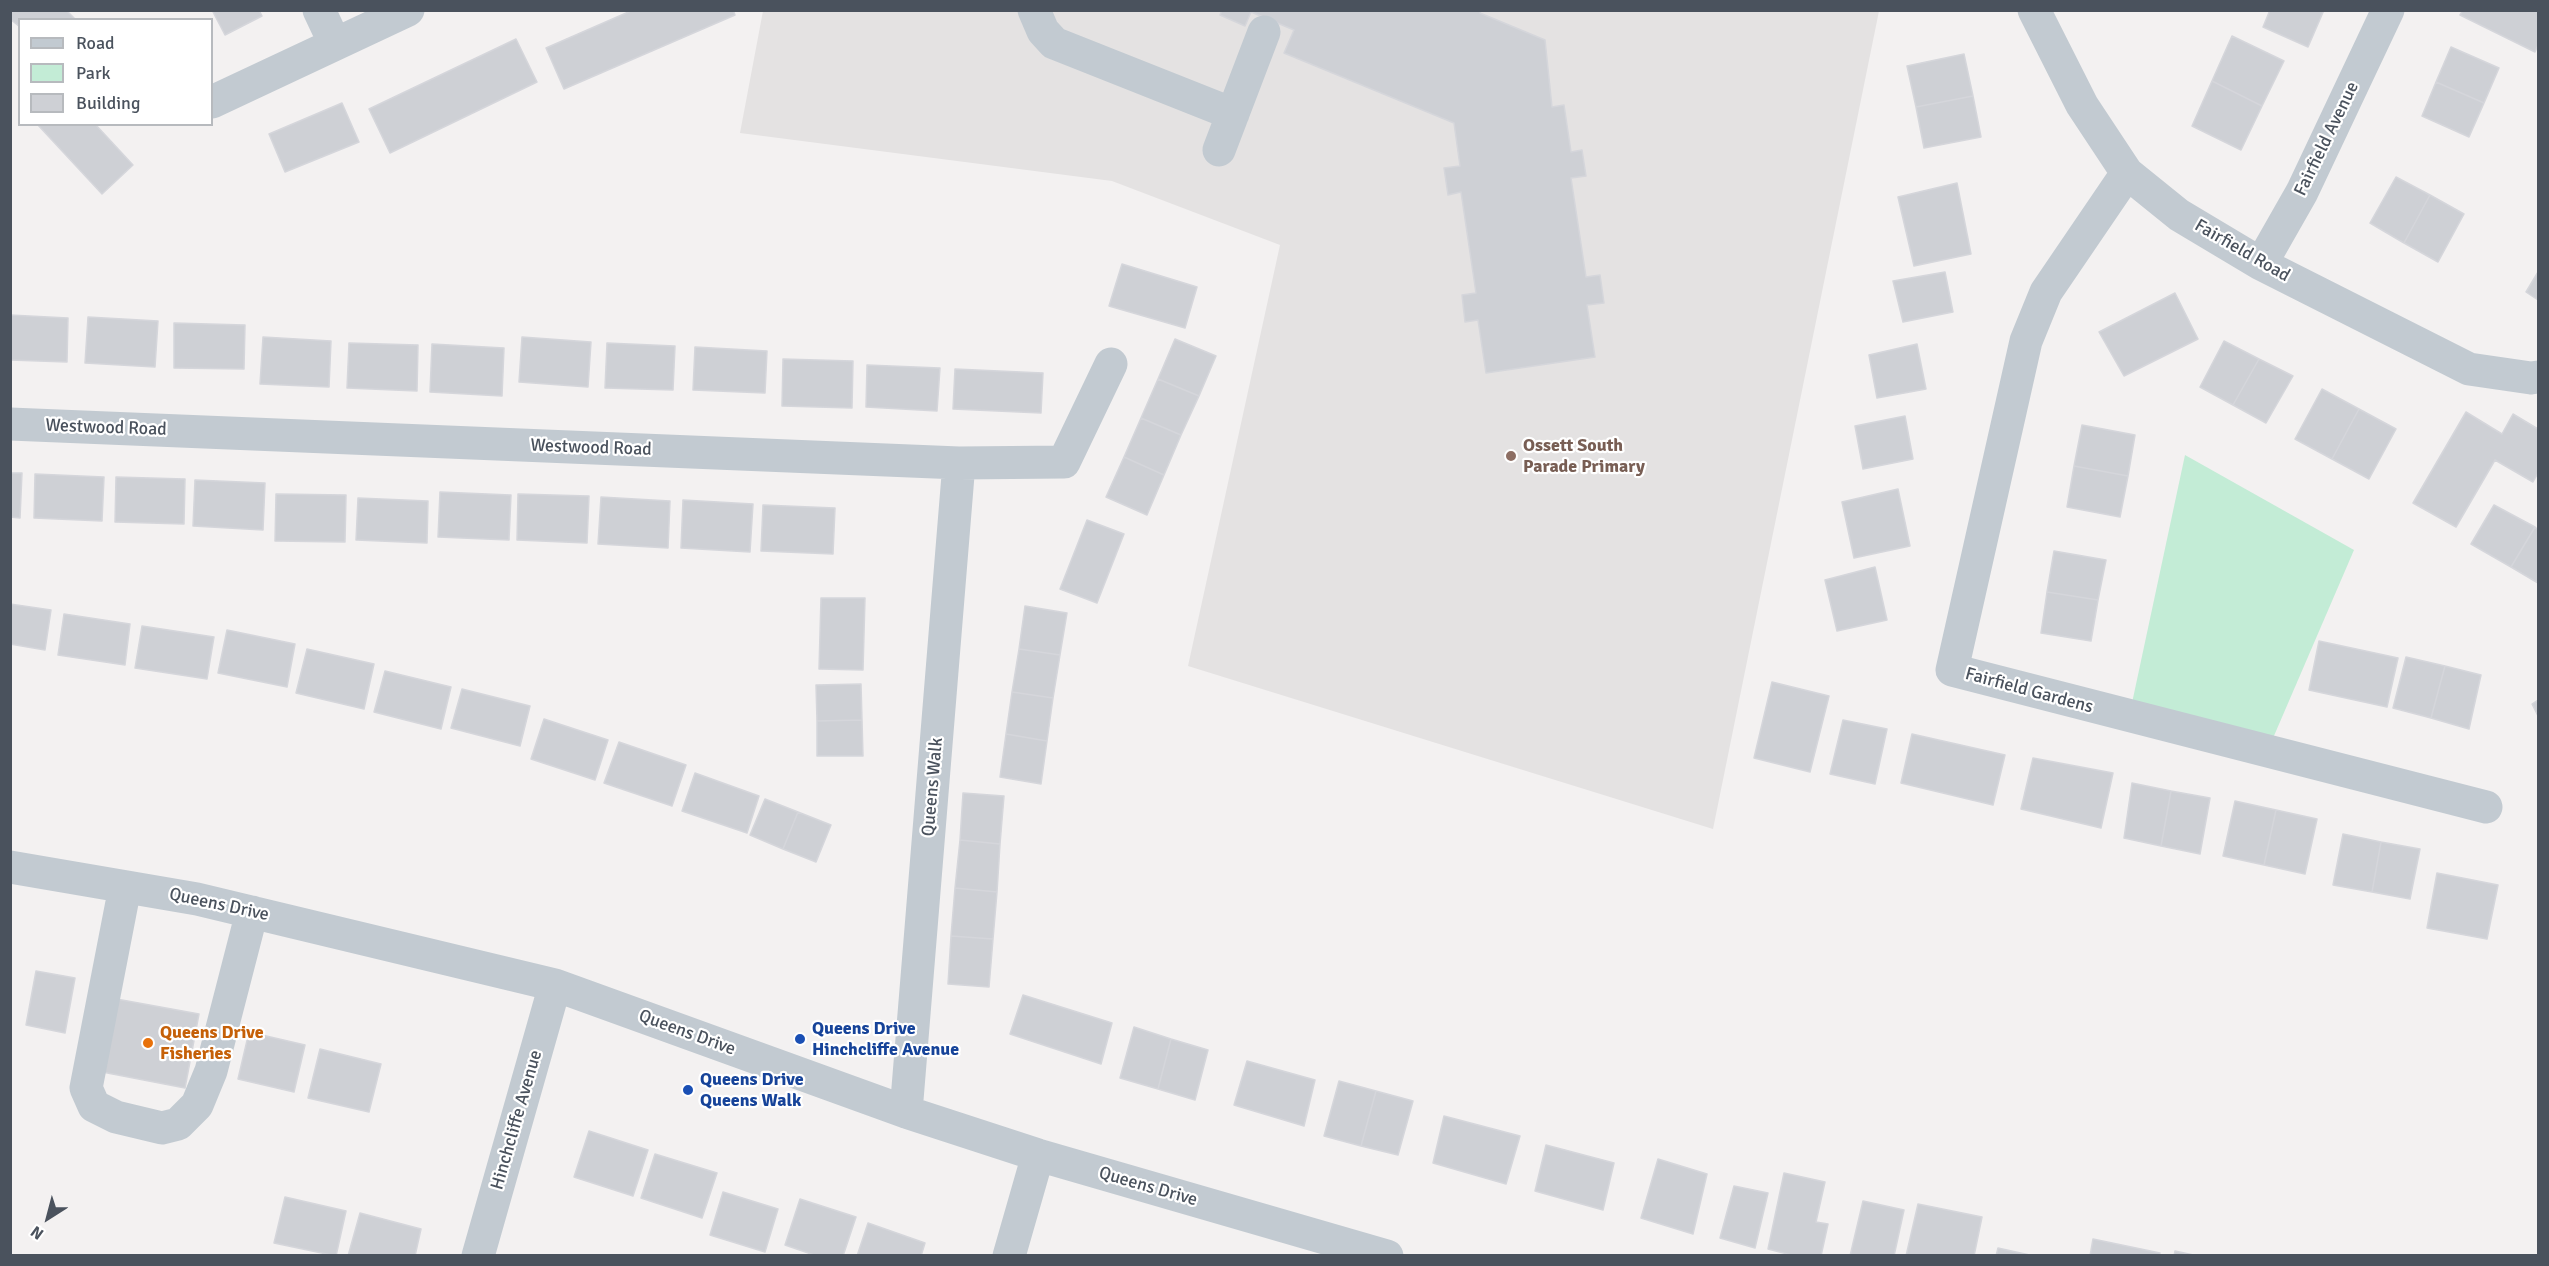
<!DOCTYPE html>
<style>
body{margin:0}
#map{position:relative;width:2549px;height:1266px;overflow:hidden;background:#f3f1f1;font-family:Signika,sans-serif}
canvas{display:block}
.frame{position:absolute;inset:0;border:12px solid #4a525d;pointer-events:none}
.legend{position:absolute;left:18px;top:18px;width:195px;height:108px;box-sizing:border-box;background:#fff;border:2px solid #b7babe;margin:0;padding:8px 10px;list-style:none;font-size:18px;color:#4a525d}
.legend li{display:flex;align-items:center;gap:12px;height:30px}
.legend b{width:30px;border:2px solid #b7babe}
.north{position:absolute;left:18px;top:1188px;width:60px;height:60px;-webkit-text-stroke:4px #fff;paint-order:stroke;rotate:216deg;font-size:16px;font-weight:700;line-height:24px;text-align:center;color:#4a525d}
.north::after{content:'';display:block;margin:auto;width:21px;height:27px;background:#4a525d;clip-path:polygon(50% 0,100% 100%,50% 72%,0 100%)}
</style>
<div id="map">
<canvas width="2549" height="1266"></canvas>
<div class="frame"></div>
<ul class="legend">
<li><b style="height:8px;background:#c2cad1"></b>Road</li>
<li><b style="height:16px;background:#c3ecd6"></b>Park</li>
<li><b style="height:16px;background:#ced0d5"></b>Building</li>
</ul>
<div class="north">N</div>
</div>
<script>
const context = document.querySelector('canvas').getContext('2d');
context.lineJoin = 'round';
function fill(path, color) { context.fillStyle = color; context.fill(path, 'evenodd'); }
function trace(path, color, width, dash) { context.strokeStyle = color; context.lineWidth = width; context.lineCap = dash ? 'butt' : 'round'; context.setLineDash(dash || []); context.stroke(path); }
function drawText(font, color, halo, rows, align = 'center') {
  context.font = font + ' Signika,sans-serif'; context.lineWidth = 4.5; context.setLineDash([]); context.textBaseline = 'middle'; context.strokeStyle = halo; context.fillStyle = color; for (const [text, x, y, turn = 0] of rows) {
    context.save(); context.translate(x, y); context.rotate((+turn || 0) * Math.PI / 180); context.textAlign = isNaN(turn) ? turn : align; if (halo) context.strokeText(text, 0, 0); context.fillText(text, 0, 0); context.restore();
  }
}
fill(new Path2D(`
 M763,11h1116l-166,818 -525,-163 92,-421 -168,-64 -372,-48z`), '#e4e2e2');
fill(new Path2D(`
 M2185,455l169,95 -87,202 -138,-35z`), '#c3ecd6');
const building = new Path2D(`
 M10,10h56l10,10h-56v7l-10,-8z
 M212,10h47l3,6 -37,19z
 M633,10h100l2,5 -171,74 -18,-41z
 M1222,10h259l-1,3 65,27 7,67 12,-2 7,47 11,-2 4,26 -15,2 15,99 14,-2 4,28 -17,2 8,52 -109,16 -8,-53 -13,2 -3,-27 14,-2 -15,-101 -13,3 -4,-27 16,-2 -6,-43 -170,-70 10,-23 -43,-18 -6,14 -25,-11z
 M2270,10h54l-16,37 -45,-20z
 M2463,10h75v35l-3,7 -75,-37z
 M2232,36l52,25 -22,45 -50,-25z
 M516,39l21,43 -147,71 -21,-44z
 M2451,47l48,21 -15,35 -48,-21z
 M1964,54l9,42 -57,11 -9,-41z
 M2212,81l50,25 -21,44 -49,-24z
 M2436,82l48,21 -15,34 -47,-21z
 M1973,96l8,41 -57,11 -8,-41z
 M342,103l17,39 -74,30 -16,-38z
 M37,124h58l38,41 -31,29z
 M2396,177l34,18 -26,48 -34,-20z
 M1957,183l14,71 -57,12 -16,-69z
 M2430,195l34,19 -26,48 -34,-19z
 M1122,264l75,23 -12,41 -76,-22z
 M1945,272l8,40 -50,10 -10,-41z
 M2538,272v28l-12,-8z
 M2175,293l23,46 -74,37 -25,-44z
 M10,315l58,3 -1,44 -57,-2z
 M88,317l70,4 -3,46 -70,-4z
 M174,323l71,2 -1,44 -70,-1z
 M263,337l68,4 -2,46 -69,-3z
 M522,337l69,5 -3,45 -69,-5z
 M1175,339l41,17 -17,40 -41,-17z
 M2224,341l35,18 -26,46 -33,-18z
 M349,343l69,2 -1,46 -70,-3z
 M607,343l68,3 -2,44 -68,-2z
 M432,344l72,4 -2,48 -72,-4z
 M1917,344l9,45 -49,9 -8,-43z
 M695,347l72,4 -2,42 -72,-3z
 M783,359l70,2 -1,47 -70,-2z
 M2259,359l34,17 -27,47 -33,-18z
 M867,365l73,3 -3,43 -71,-4z
 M955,369l88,4 -2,40 -88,-4z
 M1158,379l41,17 -18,39 -40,-17z
 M2322,389l37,20 -27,50 -37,-20z
 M2359,409l37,20 -27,50 -37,-20z
 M2466,412l36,22 11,-20 25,15v44l-5,9 -38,-22 -39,67 -43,-24z
 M1905,416l8,43 -50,10 -8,-43z
 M1141,418l40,17 -17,40 -40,-18z
 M2082,425l53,10 -7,41 -54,-10z
 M1124,457l40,18 -17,40 -41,-18z
 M2074,466l54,10 -8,41 -53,-10z
 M10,473h12l-2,45 -10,-1z
 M35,474l69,3 -2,44 -68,-3z
 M116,477l69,2 -1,45 -69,-2z
 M195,480l70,3 -2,47 -70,-4z
 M1898,489l12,57 -56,12 -12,-56z
 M440,492l71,3 -2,45 -71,-3z
 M276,494l70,1 -1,47 -70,-1z
 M518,494l71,2 -2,47 -70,-3z
 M601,497l69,4 -2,47 -70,-4z
 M358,498l70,3 -1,42 -71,-3z
 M683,500l70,4 -3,48 -69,-4z
 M763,505l72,3 -2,46 -72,-3z
 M2494,505l41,22 -24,40 -40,-23z
 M1087,520l37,14 -27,69 -37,-14z
 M2535,527l3,3v53l-27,-16z
 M2054,551l52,9 -8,40 -51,-8z
 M1875,567l12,53 -50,11 -12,-51z
 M2047,592l51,8 -7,41 -50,-8z
 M821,598h44l-2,72 -44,-1z
 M10,604l41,6 -6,40 -35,-6z
 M1025,606l42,7 -7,42 -41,-6z
 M64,614l66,10 -5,41 -67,-10z
 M142,626l72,11 -7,42 -72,-11z
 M227,630l68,14 -8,43 -69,-14z
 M2319,641l79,17 -11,49 -78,-17z
 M307,649l67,15 -10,45 -68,-16z
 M1019,649l41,6 -7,43 -41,-6z
 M2406,657l39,9 -14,52 -38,-10z
 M2445,666l36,9 -12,54 -38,-11z
 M385,671l66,16 -10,42 -67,-17z
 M1772,682l57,14 -19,76 -56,-14z
 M861,684l1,36 -45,1 -1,-36z
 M462,689l68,17 -10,40 -69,-18z
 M1012,692l41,6 -6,43 -41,-7z
 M2538,700v16l-6,-12z
 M544,719l64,21 -13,40 -64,-21z
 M862,720l1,36h-46v-35z
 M1843,720l44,9 -12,55 -45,-10z
 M1006,734l41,7 -6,43 -41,-7z
 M1912,734l93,21 -12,50 -92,-22z
 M619,742l67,23 -14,41 -68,-23z
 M2033,758l80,15 -12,55 -80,-19z
 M695,773l64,23 -12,37 -65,-22z
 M2132,783l39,8 -10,55 -37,-8z
 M2171,791l39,7 -10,56 -39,-8z
 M963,793l41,3 -4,48 -40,-4z
 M765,799l33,13 -15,37 -33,-14z
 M2235,801l41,9 -12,55 -41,-9z
 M2276,810l41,9 -12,55 -41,-9z
 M798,812l33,13 -15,37 -33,-13z
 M2343,834l38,8 -9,50 -39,-7z
 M960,840l40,4 -3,48 -42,-4z
 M2381,842l39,7 -10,50 -38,-7z
 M2437,873l61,12 -11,54 -60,-11z
 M955,888l42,4 -4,47 -42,-3z
 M951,936l42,3 -4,48 -41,-3z
 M36,971l39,7 -10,55 -39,-8z
 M1023,995l89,28 -11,41 -91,-30z
 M111,998l88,16 -14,74 -88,-17z
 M1134,1027l37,12 -13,50 -38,-11z
 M249,1032l56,13 -11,47 -56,-13z
 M1171,1039l37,11 -13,50 -37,-11z
 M320,1049l61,15 -12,48 -61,-14z
 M1247,1061l68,19 -11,46 -70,-21z
 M1339,1081l37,10 -15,55 -37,-10z
 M1376,1091l37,10 -15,54 -37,-9z
 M1444,1116l76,20 -14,48 -73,-21z
 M589,1131l59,19 -15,46 -59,-19z
 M1546,1145l68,18 -11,47 -68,-19z
 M655,1154l62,19 -15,45 -61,-20z
 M1658,1159l49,15 -14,60 -52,-16z
 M1784,1173l41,9 -9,40 12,2 -7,32h-26l-27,-7z
 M1734,1186l34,7 -13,55 -35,-10z
 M723,1192l55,17 -13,43 -55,-17z
 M285,1197l61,14 -10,45 -62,-13z
 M800,1199l56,18 -13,39h-26l-32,-11z
 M1863,1201l41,9 -10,46h-44z
 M1918,1204l64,13 -8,39h-68z
 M360,1213l61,16 -6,27h-67z
 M868,1223l57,20 -4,13h-64z
 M2093,1239l67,14 -1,3h-69z
 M1998,1248l36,8h-38z
 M2175,1251l23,5h-24z`);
fill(building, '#ced0d5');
trace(building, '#d5d6db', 1.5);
trace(new Path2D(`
 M319,10l16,34
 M1034,10l9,21 11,12 179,71
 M2034,10l48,95 45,68 52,42 82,49 208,105 62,9 7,-1
 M212,102l196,-92
 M1219,150l45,-118
 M2127,173l-81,119 -20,49 -74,329 534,137
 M2261,264l41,-72 86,-182
 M10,424l949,39 105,-1 47,-98
 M10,867l187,32 358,86 351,127 132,43 349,101
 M125,887l-39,201 8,18 22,11 46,11 16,-4 19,-19 14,-34 41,-159
 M906,1112l53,-649
 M478,1256l77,-271
 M1009,1256l29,-101`), '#c2cad1', 33);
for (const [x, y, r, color] of [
 [1511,456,6,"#8d6e63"],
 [800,1039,6,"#1a4fb4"],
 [148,1043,6,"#e8710a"],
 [688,1090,6,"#1a4fb4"]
]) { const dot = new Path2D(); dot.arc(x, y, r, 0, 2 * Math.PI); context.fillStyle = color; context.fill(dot); trace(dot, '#fff', 2); }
drawText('18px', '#4a525d', '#fff', [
 ["Fairfield Avenue",2327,139,-64],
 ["Fairfield Road",2242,251,30],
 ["Westwood Road",106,428,2],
 ["Westwood Road",591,448,2],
 ["Fairfield Gardens",2029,691,15],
 ["Queens Walk",933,787,-85],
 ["Queens Drive",219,905,12],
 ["Queens Drive",687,1033,20],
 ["Hinchcliffe Avenue",517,1120,-74],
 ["Queens Drive",1148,1187,16]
]);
drawText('bold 18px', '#785e54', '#fff', [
 ["Ossett South",1523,446],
 ["Parade Primary",1523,467]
], 'left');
drawText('bold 18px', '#164399', '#fff', [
 ["Queens Drive",812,1029],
 ["Hinchcliffe Avenue",812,1050],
 ["Queens Drive",700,1080],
 ["Queens Walk",700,1101]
], 'left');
drawText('bold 18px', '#c56008', '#fff', [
 ["Queens Drive",160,1033],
 ["Fisheries",160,1054]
], 'left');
</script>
